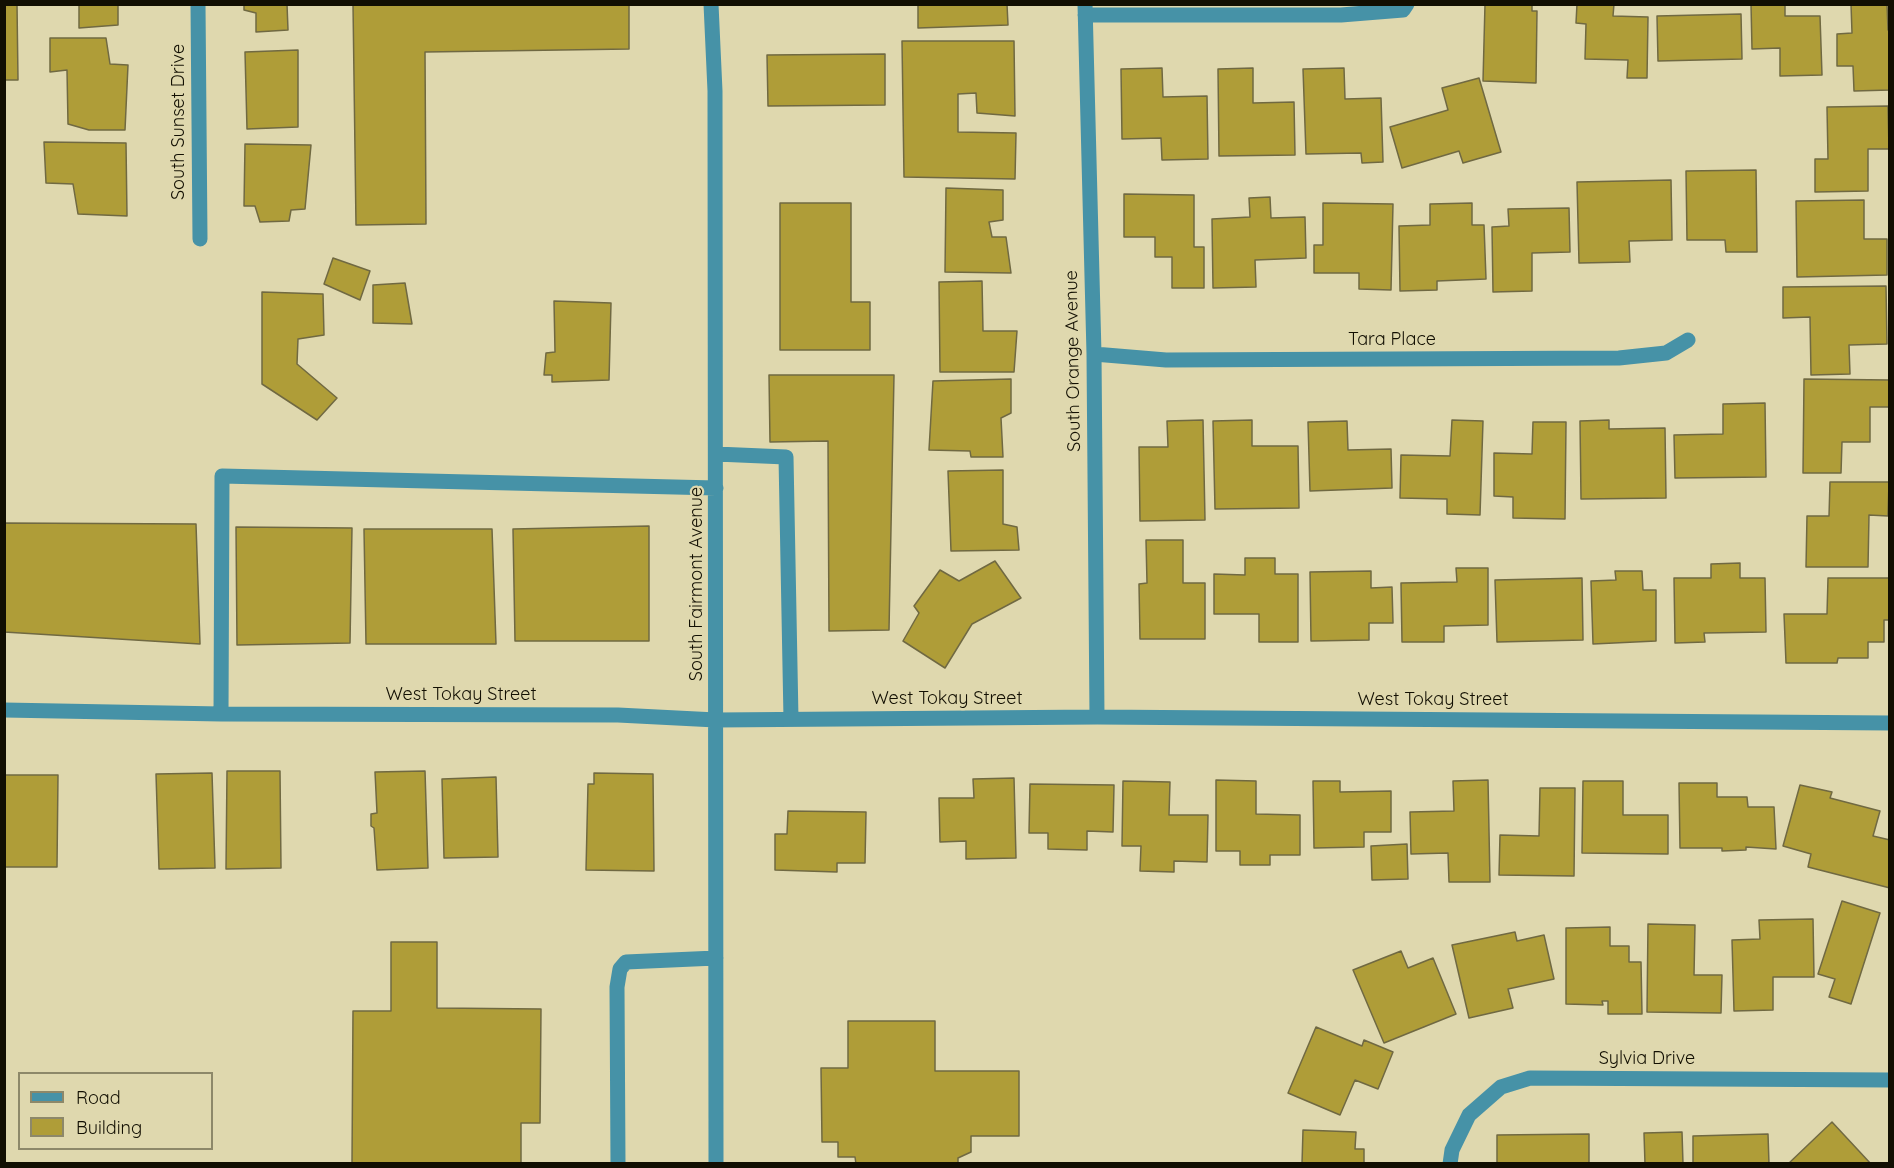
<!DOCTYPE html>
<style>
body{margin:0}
#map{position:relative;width:1894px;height:1168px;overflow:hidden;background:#dfd8ae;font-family:Quicksand,sans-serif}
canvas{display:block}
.frame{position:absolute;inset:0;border:6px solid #120f02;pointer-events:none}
.legend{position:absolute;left:18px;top:1072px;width:195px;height:78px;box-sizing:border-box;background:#dfd8ae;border:2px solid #8d8869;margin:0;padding:8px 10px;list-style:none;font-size:18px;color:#120f02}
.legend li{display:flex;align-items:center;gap:12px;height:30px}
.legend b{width:30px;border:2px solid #8d8869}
</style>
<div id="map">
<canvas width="1894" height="1168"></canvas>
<div class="frame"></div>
<ul class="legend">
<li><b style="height:8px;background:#4692a7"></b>Road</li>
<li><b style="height:16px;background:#af9d38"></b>Building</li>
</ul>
</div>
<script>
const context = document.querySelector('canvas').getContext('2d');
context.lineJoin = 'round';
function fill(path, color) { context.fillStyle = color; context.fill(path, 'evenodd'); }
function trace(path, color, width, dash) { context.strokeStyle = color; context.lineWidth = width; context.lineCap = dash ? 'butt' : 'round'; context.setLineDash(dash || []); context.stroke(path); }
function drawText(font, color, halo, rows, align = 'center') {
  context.font = font + ' Quicksand,sans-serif'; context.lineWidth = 4.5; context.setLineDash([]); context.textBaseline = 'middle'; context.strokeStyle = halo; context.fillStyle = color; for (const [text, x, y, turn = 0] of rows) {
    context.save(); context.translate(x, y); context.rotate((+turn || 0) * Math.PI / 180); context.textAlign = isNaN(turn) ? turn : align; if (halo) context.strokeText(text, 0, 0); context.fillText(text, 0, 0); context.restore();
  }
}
const building = new Path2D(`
 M4,4h13l1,76h-14z
 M79,4h39v21l-39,3z
 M244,4h43l1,26 -32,2v-19l-12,-3z
 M353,4h276v45l-204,3 1,172 -70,1z
 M918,4h89l1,21 -90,3z
 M1485,4h47v7h5l-1,72 -53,-2z
 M1577,4h37l-1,12 35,1 -1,61h-20l1,-18 -43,-1 1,-35 -10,-1z
 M1751,4h34v12h35l2,59 -42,1v-28l-28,1z
 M1851,4h36l1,26 2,-1v61l-36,1 -1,-25h-16v-32l15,-1z
 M1741,14l1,45 -84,2 -1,-45z
 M50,38h56l4,26 18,1 -3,65h-36l-21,-6 -1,-54 -17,2z
 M902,41h112l1,75 -38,-3 -1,-20 -18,1v38l58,1 -1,46 -111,-2z
 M298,50v77l-51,2 -2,-77z
 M885,54v51l-117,1 -1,-51z
 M1162,68l1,29 44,-1 1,63 -46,1 -1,-22 -39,1 -1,-70z
 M1253,68v35l41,-1 1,53 -76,1 -1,-87z
 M1344,68l1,31 36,-1 2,64 -21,1 -1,-10 -55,1 -3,-85z
 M1479,78l22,74 -38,11 -4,-12 -57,17 -12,-41 58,-17 -6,-22z
 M1888,106l1,43h-21v42l-53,1v-33h13l-1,-52z
 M44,142l82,1 1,73 -49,-2 -5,-30 -27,-1z
 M245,144l66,1 -6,64 -14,1 -2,11 -29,1 -5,-16h-11z
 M1756,170l1,82h-31l-1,-12h-38l-1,-69z
 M1671,180l1,60 -43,1 1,21 -51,1 -2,-81z
 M946,188l57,2v30l-14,2 3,15h14l5,36 -66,-1z
 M1124,194l70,1v52h10v41h-32v-31h-17v-20h-31z
 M1270,197l1,21 34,-1 1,41 -51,2 1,27 -43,1 -1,-69 38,-2 -1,-19z
 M1864,200v39h23v36l-90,2 -1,-76z
 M780,203h71v99h19v48h-90z
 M1323,203l70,1 -2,86 -32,-1v-16h-45v-28h9z
 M1472,203v22h12l2,54 -49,2v9l-37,1 -1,-65 31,-1v-21z
 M1569,208l1,44 -38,1v38l-39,1 -1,-65 17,-1 -1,-17z
 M333,258l37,13 -10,29 -36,-16z
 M982,281l1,50h34l-3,41h-74l-1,-90z
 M405,283l7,41 -39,-1v-38z
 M1886,286l1,58 -38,1 1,29 -39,1 -1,-58 -27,1v-31z
 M262,292l61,2 1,41 -26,4 -1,25 40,34 -20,22 -55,-36z
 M554,301l57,2 -2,77 -57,2v-7h-8l2,-22 9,-1z
 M769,375h125l-5,255 -60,1 -1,-190 -58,1z
 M1011,379v34l-10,5 2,39h-32l-1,-6 -41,-1 4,-69z
 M1804,379l86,1 -1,27h-19v35h-28l-1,31h-38z
 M1765,403l1,74 -91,1 -1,-43 49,-1v-30z
 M1203,420l2,100 -65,1 -1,-74h29l-1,-26z
 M1252,420v26h46l1,62 -84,1 -2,-88z
 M1452,420l31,1 -3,94 -33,-1v-15l-47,-1 1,-43 49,1z
 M1609,420v9l56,-1 1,70 -85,1 -1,-78z
 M1347,421l1,29 43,-1 1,39 -82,3 -2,-69z
 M1533,422h33l-1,97 -52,-1v-21l-19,-1v-43l38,1z
 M1003,470v54l14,3 2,23 -68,1 -3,-80z
 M1830,482h59l-1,34 -19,-1 -1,52h-62l1,-51h22z
 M4,523l192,1 4,120 -196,-12z
 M649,526v115h-134l-2,-112z
 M236,527l116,1 -2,115 -113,2z
 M364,529h128l4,115h-130z
 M1146,540h37v43h22v56h-65l-1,-55 8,-1z
 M1245,558h30v16h23v68h-39v-28h-45v-40l31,1z
 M995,561l26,37 -49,26 -27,44 -42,-27 16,-28 -5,-7 26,-36 19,11z
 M1740,563v15h25l1,54 -62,1 1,9 -30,1 -1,-65h37v-14z
 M1456,568h32v57l-44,1v16h-42l-1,-59 56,-1z
 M1371,571v17l21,-1 1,36h-24v17l-58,1 -1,-69z
 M1615,571h27l1,19h13v51l-63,3 -2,-63 25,-1z
 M1582,578l1,62 -86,2 -2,-62z
 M1828,578h62v42h-6v22h-16v16h-30l-1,5h-51l-2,-49h43z
 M227,771h53l1,97 -55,1z
 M425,771l3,97 -51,2 -3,-42 -3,-2v-12l6,-1 -2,-41z
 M212,773l3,95 -56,1 -3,-95z
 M594,773l59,1 1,97 -68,-1 2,-86h6z
 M4,775h54l-1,92h-53z
 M496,777l2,80 -54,1 -2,-79z
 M1014,778l2,80 -50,1v-18l-26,1 -1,-44h35l-1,-19z
 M1216,780l40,1v33l44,1v40h-30v10h-30v-14h-24z
 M1488,780l2,102h-41l-1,-29 -37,1 -1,-42 44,-1 -1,-30z
 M1123,781l47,1 -1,33h39l-1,47 -33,-1v11l-34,-1 1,-25h-19z
 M1313,781h27v11l51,-1v41h-27v15l-50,1z
 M1583,781h40v34h45v39l-86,-1z
 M1679,783h38v14h30l1,10h26l2,42 -30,-2v3l-24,1v-3h-42z
 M1030,784l84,1 -1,47 -26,-1v19l-39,-1v-16h-19z
 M1800,785l32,7 -2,6 50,13 -7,25 17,4v48l-82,-21 3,-13 -28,-8z
 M1540,788h35l-1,88 -75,-1 1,-40 39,1z
 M788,811l78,1 -1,51h-28v9l-62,-2v-36h12z
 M1407,844l1,35 -36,1 -1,-34z
 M1842,901l38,12 -29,91 -22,-7 6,-18 -17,-5z
 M1813,919l1,58h-41v33l-39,1 -2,-71 28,-1 -1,-19z
 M1648,924l47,1 -1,50h28l-1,38 -74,-1z
 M1610,927v19h19v16h12l1,52h-34v-13h-6l1,4 -37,-1v-76z
 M1515,932l2,9 27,-6 10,44 -46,10 5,19 -44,10 -17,-73z
 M391,942h46v66l104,1 -1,114h-19v41h-169l1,-153h38z
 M1401,951l7,17 25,-10 23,56 -72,29 -31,-73z
 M848,1021h87v50h84v65h-48v16l-13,6v6h-102l-1,-7h-17v-15h-16l-1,-74h27z
 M1316,1027l46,19 2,-6 29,12 -15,37 -23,-9 -15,35 -52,-22z
 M1832,1122l39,42h-83z
 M1303,1130l53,2 -1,17h9v15h-62z
 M1682,1132l1,32h-38l-1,-31z
 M1589,1134v30h-92v-29z
 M1768,1134l1,30h-76v-28z`);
fill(building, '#af9d38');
trace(building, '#706942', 1.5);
trace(new Path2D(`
 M198,4l2,235
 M711,4l4,87 1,1073
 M1085,4l9,350 3,363
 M1085,15h256l62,-5 4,-6
 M1094,354l72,6 453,-2 47,-5 22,-13
 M716,454l70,3 5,262
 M4,710l217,4 397,1 98,5 381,-3 793,6
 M221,714l1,-238 494,12
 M618,1164l-1,-177 3,-18 6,-7 90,-4
 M1450,1164l2,-14 17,-35 32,-28 29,-9 360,2`), '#4692a7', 15);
drawText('18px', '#120f02', '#dfd8ae', [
 ["South Sunset Drive",179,122,-90],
 ["Tara Place",1392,340],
 ["South Orange Avenue",1073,361,-91],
 ["South Fairmont Avenue",697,584,-90],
 ["West Tokay Street",461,695],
 ["West Tokay Street",947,699],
 ["West Tokay Street",1433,700],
 ["Sylvia Drive",1647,1059]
]);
</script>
